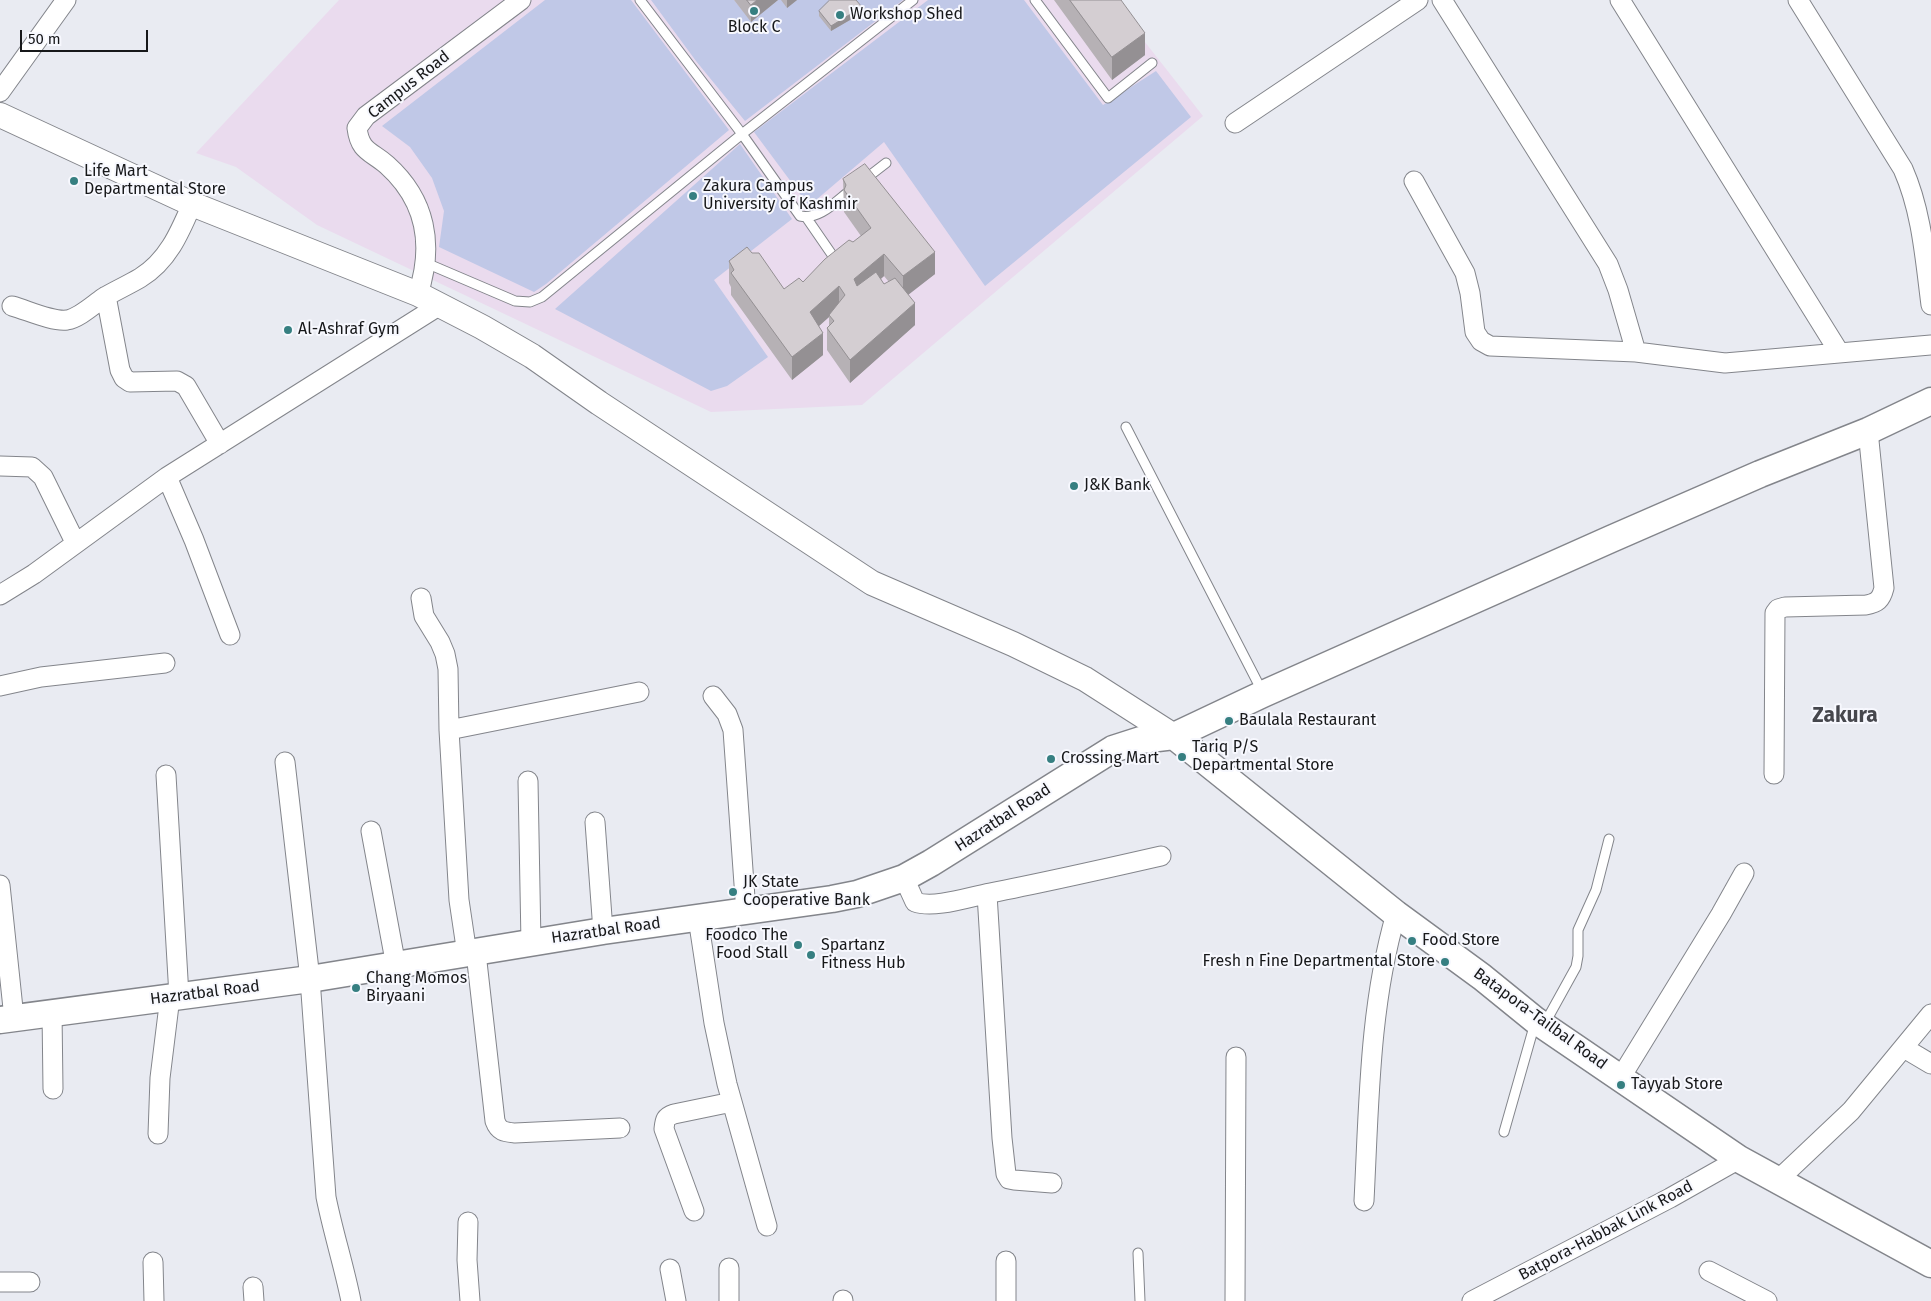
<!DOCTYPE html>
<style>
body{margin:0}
#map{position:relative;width:1931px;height:1301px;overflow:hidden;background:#e9ebf2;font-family:"Fira Sans",sans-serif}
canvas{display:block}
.scale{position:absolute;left:20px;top:30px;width:128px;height:22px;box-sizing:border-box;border:2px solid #17181a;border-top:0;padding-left:6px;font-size:15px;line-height:18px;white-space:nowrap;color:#17181a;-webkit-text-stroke:4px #f7f8fe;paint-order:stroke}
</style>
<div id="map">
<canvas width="1931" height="1301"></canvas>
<div class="scale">50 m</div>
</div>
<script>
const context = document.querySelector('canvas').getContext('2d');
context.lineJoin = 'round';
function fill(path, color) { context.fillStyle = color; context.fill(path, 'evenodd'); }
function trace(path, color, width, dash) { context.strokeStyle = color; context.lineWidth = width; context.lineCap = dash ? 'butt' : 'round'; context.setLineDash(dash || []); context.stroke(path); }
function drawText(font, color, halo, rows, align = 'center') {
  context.font = font + ' "Fira Sans",sans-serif'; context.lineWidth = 4; context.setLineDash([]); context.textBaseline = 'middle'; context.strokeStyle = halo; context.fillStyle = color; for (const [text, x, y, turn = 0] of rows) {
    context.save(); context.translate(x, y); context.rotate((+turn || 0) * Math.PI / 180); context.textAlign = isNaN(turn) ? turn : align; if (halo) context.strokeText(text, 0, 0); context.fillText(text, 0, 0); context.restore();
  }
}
fill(new Path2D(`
 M339,0h773l91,116 -341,289 -151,7 -394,-187 -81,-58 -40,-14z`), '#eadbee');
fill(new Path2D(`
 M545,0h86l98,130 -183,154 -12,8 -95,-45 5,-36 -12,-33 -22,-31 -28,-21z
 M651,0h83l17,21 27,-21h125l-158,121 -49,-60z
 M928,0h96l79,105 53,-34 35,46 -206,169 -101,-144 -75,64 -55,-74z
 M740,144l52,75 -78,61 54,77 -41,29 -16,5 -156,-82z`), '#c0c8e7');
const service = new Path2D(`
 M640,0l102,134 58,82c20,4 36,-15 52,-27
 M1035,0l73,98 44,-35
 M864,180l22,-17
 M806,217l31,45
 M426,263l89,38 15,1 12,-5 200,-163 171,-134
 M1126,427l136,264
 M1545,1023l31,-56 2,-11v-26l18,-40 13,-51
 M1504,1132l31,-109
 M1138,1253l2,48`);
const minor = new Path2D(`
 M1442,0l166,264 10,26 18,62
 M1620,0l219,352
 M1798,0l105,169c19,43 22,90 28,136
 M0,92l66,-92
 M1235,123l183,-123
 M1414,181l51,92 5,20 5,39 6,9 9,5 146,6 89,11 206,-18
 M418,294c16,-49 8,-94 -31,-129 -16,-14 -27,-13 -30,-37l9,-12 155,-116
 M106,296l14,74 4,8 6,4 47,-1 9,5 34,58
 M12,306c15,4 40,16 55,14 12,-2 26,-15 36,-22 12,-7 25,-13 37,-20 28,-17 40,-46 52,-74
 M0,466l32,1 11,10 32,65
 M167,477l27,63 36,95
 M0,595l34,-21 133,-97 273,-172
 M421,598l3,18 16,26 5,12 3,15 1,61 10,170 8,54
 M0,686l41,-9 124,-14
 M713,696l14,18 6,16 13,182
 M449,730l190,-38
 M285,762l25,217 16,218c7,35 18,69 25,104
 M1774,774l1,-161 3,-4 7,-2 81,-2c11,-2 15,-5 18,-17l-16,-157
 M166,775l13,221
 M528,781l3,162
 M595,822l8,109
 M371,831l25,135
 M904,878l11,24c19,7 54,-5 75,-9 57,-11 114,-24 171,-37
 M0,885l14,133
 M987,894l15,244 4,36 3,5 5,1 38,3
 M698,918l16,105 13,61 40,142
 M476,953l19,168c4,11 10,11 20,12l105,-5
 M52,1012l1,77
 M1904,1048l27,16
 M1621,1077l100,-163 23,-41
 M158,1134l2,-56 10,-81
 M1777,1181l74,-70 80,-97
 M1364,1201c5,-96 5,-194 32,-287
 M694,1211l-30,-82c1,-9 1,-12 10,-15l58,-12
 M468,1222l-1,38 3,41
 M153,1262l1,39
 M729,1268v33
 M670,1269l6,32
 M1709,1271l58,30
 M0,1282h30
 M253,1287l1,14
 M843,1300v1
 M1006,1301v-40
 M1235,1301l1,-244
 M1472,1301l198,-103 69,-39`);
const tertiary = new Path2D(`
 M0,115l192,89 226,90 64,33 50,29 67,47 273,180 141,61 72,35 89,57`);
const secondary = new Path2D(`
 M1174,736l222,178 86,63 53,43 204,139 192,105
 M0,1020l310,-41 293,-48 229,-32 25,-5 47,-16 27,-15 182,-114 28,-9 33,-4 89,-42 348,-155 149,-65 108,-43 63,-30`);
trace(service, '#83858b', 11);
trace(minor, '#83858b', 21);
trace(tertiary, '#83858b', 26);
trace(secondary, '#83858b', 29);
trace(service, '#fff', 9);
trace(minor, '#fff', 19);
trace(tertiary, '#fff', 24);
trace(secondary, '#fff', 26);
fill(new Path2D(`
 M734,0h44l-27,22z
 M781,0h16l-10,8z
 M1054,0h67l24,55 -33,25z
 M819,11l43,2 -31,18 -12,-15z
 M843,179l92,95 -27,20 7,31 -65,58 -23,-33v-22l2,-2v-9l-10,9 4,29 -31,25 -61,-85v-8l-2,-4v-22l23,-8 32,36 19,-7 58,-46 -17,-24zM884,276l5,6 -5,2 -3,-5z`), '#b6b1b5');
fill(new Path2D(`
 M757,0h21l-27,22v-17z
 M787,0h10l-10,8z
 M862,7v6l-31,18v-5z
 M1145,33v22l-33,25v-23z
 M935,252v22l-32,25v-23z
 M884,254v22l-30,25v-22z
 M839,286v22l-10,7v2l-19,17v-22z
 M915,303v22l-65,58v-23z
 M823,333v22l-31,25v-23z`), '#949093');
const building = new Path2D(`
 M747,0h10l-6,5z
 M830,0h26l6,7 -31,19 -12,-15z
 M1070,0h51l24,33 -33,24z
 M865,164l70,88 -32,24 -19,-22 -30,25 3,7 19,-14 8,12 11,-6 20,25 -65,57 -23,-32 7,-7 -5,-6 16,-20 -6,-9 -29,26 13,21 -31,24 -61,-84 3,-3 -5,-9 18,-14 5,6h7l25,36 15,-11 4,4 22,-23 24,-19 4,2 18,-14 -27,-38 2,-5 -3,-6z`);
fill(building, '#d4ced2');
trace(building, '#949093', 1);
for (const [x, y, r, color] of [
 [754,11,5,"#367f81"],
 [840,15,5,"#367f81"],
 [74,181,5,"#367f81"],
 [693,196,5,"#367f81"],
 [288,330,5,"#367f81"],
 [1074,486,5,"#367f81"],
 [1229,721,5,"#367f81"],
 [1182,757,5,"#367f81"],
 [1051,759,5,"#367f81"],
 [733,892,5,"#367f81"],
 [1412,941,5,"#367f81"],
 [798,945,5,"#367f81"],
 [811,955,5,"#367f81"],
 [1445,962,5,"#367f81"],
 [356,988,5,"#367f81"],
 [1621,1085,5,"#367f81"]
]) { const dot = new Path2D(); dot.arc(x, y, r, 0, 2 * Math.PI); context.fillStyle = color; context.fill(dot); trace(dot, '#f7f8fe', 2); }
drawText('16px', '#17181a', '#f7f8fe', [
 ["Workshop Shed",850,15],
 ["Block C",754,28,"center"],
 ["Life Mart",84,172],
 ["Departmental Store",84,190],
 ["Zakura Campus",703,187],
 ["University of Kashmir",703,205],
 ["Al-Ashraf Gym",298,330],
 ["J&K Bank",1084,486],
 ["Baulala Restaurant",1239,721],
 ["Tariq P/S",1192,748],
 ["Departmental Store",1192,766],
 ["Crossing Mart",1061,759],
 ["JK State",743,883],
 ["Cooperative Bank",743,901],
 ["Foodco The",788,936,"right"],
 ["Food Stall",788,954,"right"],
 ["Food Store",1422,941],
 ["Spartanz",821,946],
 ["Fitness Hub",821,964],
 ["Fresh n Fine Departmental Store",1435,962,"right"],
 ["Chang Momos",366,979],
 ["Biryaani",366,997],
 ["Tayyab Store",1631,1085]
], 'left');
drawText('16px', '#17181a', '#f7f8fe', [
 ["Campus Road",409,85,-38],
 ["Hazratbal Road",1003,818,-33],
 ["Hazratbal Road",606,931,-8],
 ["Hazratbal Road",205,993,-7],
 ["Batapora-Tailbal Road",1540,1019,36],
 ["Batpora-Habbak Link Road",1606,1231,-28]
]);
drawText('bold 21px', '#46474d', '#f7f8fe', [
 ["Zakura",1845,716]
]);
</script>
